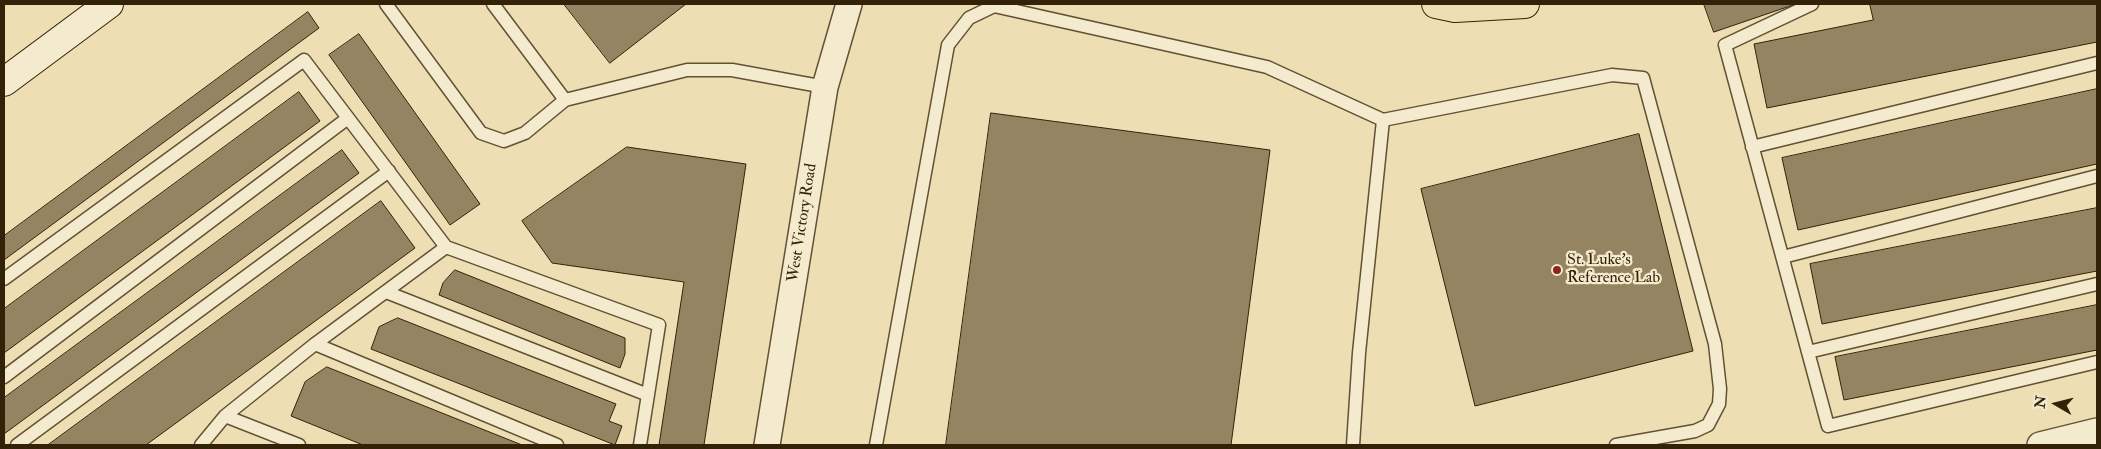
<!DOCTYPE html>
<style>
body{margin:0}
#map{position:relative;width:2101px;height:449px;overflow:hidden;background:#eedeb4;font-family:"IM FELL Double Pica",serif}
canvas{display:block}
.frame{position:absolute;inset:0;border:5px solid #342208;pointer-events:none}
.north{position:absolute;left:2031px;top:379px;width:50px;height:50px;-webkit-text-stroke:4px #f4eace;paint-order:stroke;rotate:278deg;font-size:14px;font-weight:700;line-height:20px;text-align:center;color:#342208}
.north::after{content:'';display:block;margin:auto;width:18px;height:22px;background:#342208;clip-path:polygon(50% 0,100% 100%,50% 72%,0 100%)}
</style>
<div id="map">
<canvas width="2101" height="449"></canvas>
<div class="frame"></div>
<div class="north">N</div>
</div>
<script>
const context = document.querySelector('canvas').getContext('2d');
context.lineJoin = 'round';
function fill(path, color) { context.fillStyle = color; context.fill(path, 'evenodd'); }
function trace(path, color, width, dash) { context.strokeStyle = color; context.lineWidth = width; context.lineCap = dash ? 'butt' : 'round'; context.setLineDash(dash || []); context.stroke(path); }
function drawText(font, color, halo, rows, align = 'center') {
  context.font = font + ' "IM FELL Double Pica",serif'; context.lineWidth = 4.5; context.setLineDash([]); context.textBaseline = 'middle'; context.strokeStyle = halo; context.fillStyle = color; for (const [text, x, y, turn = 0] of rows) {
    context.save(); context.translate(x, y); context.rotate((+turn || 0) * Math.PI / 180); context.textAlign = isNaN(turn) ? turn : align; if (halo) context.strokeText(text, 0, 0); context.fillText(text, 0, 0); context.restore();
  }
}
const building = new Path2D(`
 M564,4h122l-76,59z
 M1704,4h92l-82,28z
 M1870,4h227v38l-330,66 -13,-64 119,-24z
 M308,12l11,16 -315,232v-24z
 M359,34l121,170 -30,21 -121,-170z
 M2097,89v75l-299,66 -16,-72z
 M299,92l21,29 -316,232v-44z
 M991,113l279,37 -39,295h-285z
 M1639,134l54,217 -218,55 -54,-217z
 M627,147l119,17 -42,281h-45l25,-163 -132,-19 -30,-42z
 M342,150l17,23 -355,261v-36z
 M381,201l34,47 -269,197h-98z
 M2097,208v63l-275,53 -12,-60z
 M455,270l170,68v16l-5,14 -181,-73 4,-12z
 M2097,305v45l-253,50 -9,-43z
 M398,318l218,86 -7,17 13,5 -7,19 -244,-96 8,-22z
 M327,367l195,78h-159l-72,-29 14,-34z`);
fill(building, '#958461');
trace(building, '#342208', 1);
const service = new Path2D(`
 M386,4l95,129 23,8 21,-8 40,-33 122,-30h45l93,17
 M493,4l72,96
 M1812,4l-87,41 103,381 269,-64
 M1752,147l345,-84
 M446,247l213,78 -19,120
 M1783,257l314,-81
 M4,279l300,-219 142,187 -131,97 -90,72 -24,29
 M386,292l262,103
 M315,344l242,101
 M1808,352l289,-68
 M4,377l344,-259
 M225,416l74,29
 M17,445l372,-274
 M876,445l72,-400 21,-27 25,-12 273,61 116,53 229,-45 31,3 72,266 5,45 -1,15 -11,21 -13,6 -79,14
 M1353,445l6,-92 24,-233`);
const minor = new Path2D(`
 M767,445l58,-358 24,-83
 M2040,445l57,-14`);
const secondary = new Path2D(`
 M4,82l105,-78`);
const primary = new Path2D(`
 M1436,4l19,4 70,-4`);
trace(service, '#625133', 15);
trace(minor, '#625133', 28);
trace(secondary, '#342208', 30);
trace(primary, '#342208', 30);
trace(service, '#f4eace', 12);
trace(minor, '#f4eace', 25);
trace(secondary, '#f4eace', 28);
trace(primary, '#eedeb4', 28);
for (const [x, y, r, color] of [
 [1557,270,5,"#8f2418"]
]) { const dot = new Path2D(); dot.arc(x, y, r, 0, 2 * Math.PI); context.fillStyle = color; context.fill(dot); trace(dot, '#f4eace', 2); }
drawText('16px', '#342208', '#f4eace', [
 ["West Victory Road",803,223,-81]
]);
drawText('16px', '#342208', '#f4eace', [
 ["St. Luke's",1567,261],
 ["Reference Lab",1567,279]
], 'left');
</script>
